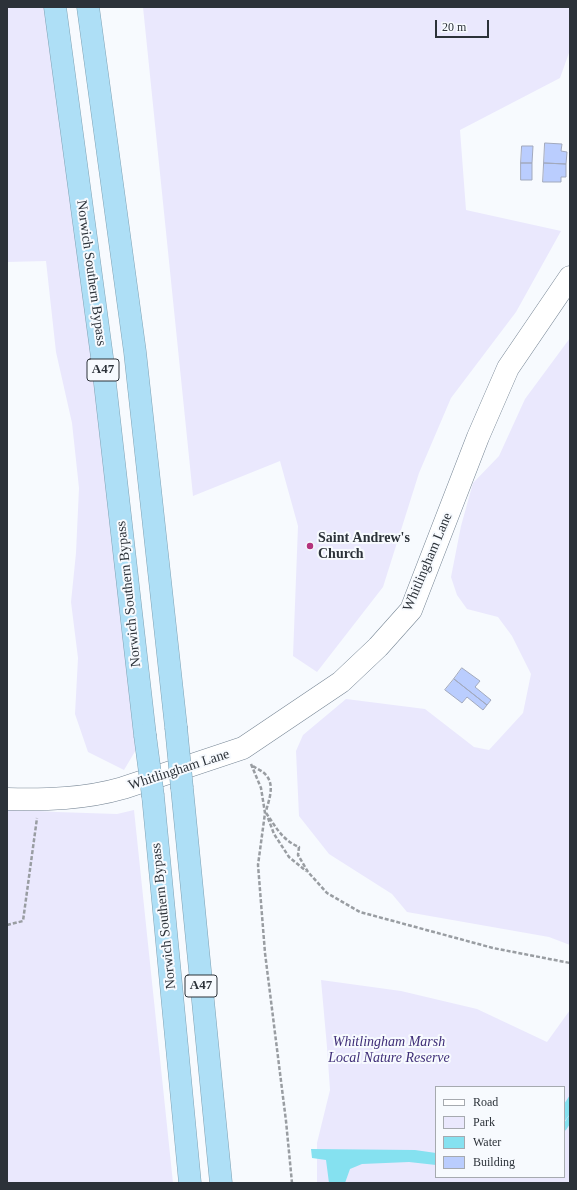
<!DOCTYPE html>
<style>
body{margin:0}
#map{position:relative;width:577px;height:1190px;overflow:hidden;background:#f7fafe;font-family:"Times New Roman",serif}
canvas{display:block}
.frame{position:absolute;inset:0;border:8px solid #2c3239;pointer-events:none}
.legend{position:absolute;left:435px;top:1086px;width:130px;height:92px;box-sizing:border-box;background:#f7fafe;border:1px solid #a6aaaf;margin:0;padding:5px 7px;list-style:none;font-size:12px;color:#2c3239}
.legend li{display:flex;align-items:center;gap:8px;height:20px}
.legend b{width:20px;border:1px solid #a6aaaf}
.scale{position:absolute;left:435px;top:20px;width:54px;height:18px;box-sizing:border-box;border:2px solid #2c3239;border-top:0;padding-left:5px;font-size:12px;line-height:14px;white-space:nowrap;color:#2c3239;-webkit-text-stroke:3px #f7fafe;paint-order:stroke}
</style>
<div id="map">
<canvas width="577" height="1190"></canvas>
<div class="frame"></div>
<ul class="legend">
<li><b style="height:5px;background:#fff"></b>Road</li>
<li><b style="height:11px;background:#eae8fd"></b>Park</li>
<li><b style="height:11px;background:#85e1f0"></b>Water</li>
<li><b style="height:11px;background:#bacdfe"></b>Building</li>
</ul>
<div class="scale">20 m</div>
</div>
<script>
const context = document.querySelector('canvas').getContext('2d');
context.lineJoin = 'round';
function fill(path, color) { context.fillStyle = color; context.fill(path, 'evenodd'); }
function trace(path, color, width, dash) { context.strokeStyle = color; context.lineWidth = width; context.lineCap = dash ? 'butt' : 'round'; context.setLineDash(dash || []); context.stroke(path); }
function drawText(font, color, halo, rows, align = 'center') {
  context.font = font + ' "Times New Roman",serif'; context.lineWidth = 4; context.setLineDash([]); context.textBaseline = 'middle'; context.strokeStyle = halo; context.fillStyle = color; for (const [text, x, y, turn = 0] of rows) {
    context.save(); context.translate(x, y); context.rotate((+turn || 0) * Math.PI / 180); context.textAlign = isNaN(turn) ? turn : align; if (halo) context.strokeText(text, 0, 0); context.fillText(text, 0, 0); context.restore();
  }
}
fill(new Path2D(`
 M7,7h41l92,736 -16,27 -36,-18 -13,-38 3,-56 -7,-56 5,-49 3,-65 -7,-65 -16,-71 -10,-91 -39,1z
 M143,7h427v43l-10,28 -100,52 6,80 95,21 -45,81 -65,86 -32,75 -36,114 -66,85 -24,-16 5,-130 -18,-65 -87,35z
 M570,338v607l-21,-8 -142,-25 -15,-18 -63,-40 -30,-38 -3,-65 7,-16 43,-36 79,10 49,38 15,3 34,-37 8,-39 -19,-38 -14,-19 -31,-8 -10,-14 -6,-18 10,-51 12,-43 26,-27 26,-57z
 M7,809l49,3 61,2 17,-4 39,373h-166z
 M321,980l80,11 76,18 70,33 23,-32v173h-253v-40l13,-53 -3,-43zM436,1087h128v90h-128z`), '#eae8fd');
fill(new Path2D(`
 M570,1095v19l-6,8v-18z
 M311,1149l104,1 21,3v12l-27,-3 -47,2 -12,5 -5,14h-16l-3,-23 -14,-2z`), '#85e1f0');
trace(new Path2D(`
 M564,1128l6,-9`), '#85e1f0', 5.5);
const building = new Path2D(`
 M545,143l17,1 -1,7 6,1 -1,12 -22,-1z
 M522,146h11l-1,17h-11z
 M521,163h11v17h-11z
 M544,163l22,1v13h-5v5h-18z
 M462,668l18,13 -5,6 16,13 -4,5 -33,-26z
 M454,679l33,26 -4,5 -16,-13 -5,6 -17,-13z`);
fill(building, '#bacdfe');
trace(building, '#a2a9bd', 1);
const minor = new Path2D(`
 M7,799c39,1 78,0 116,-11l120,-40 98,-66 37,-35 33,-37 67,-173 30,-69 62,-91`);
const highway = new Path2D(`
 M55,7l47,350 43,378
 M88,7l47,345 41,375
 M182,788l39,395
 M153,796l37,387`);
trace(minor, '#778695', 23);
trace(highway, '#80a2b4', 23);
trace(new Path2D(`
 M251,764l10,24 4,25 -7,52 7,88 21,168 6,62
 M253,766c4,3 10,5 13,9 9,10 3,25 0,36
 M266,813c10,14 16,27 33,34l-1,8 10,17 19,21 33,19 133,36 77,15
 M268,818l6,16 15,23 17,14
 M7,925l16,-4 14,-103`), '#999da2', 2.5, [4, 2]);
trace(minor, '#fff', 22);
trace(highway, '#aedff6', 22);
const highwayBridge = new Path2D(`
 M176,727l6,61
 M145,735l8,61`);
trace(highwayBridge, '#80a2b4', 23, []);
trace(highwayBridge, '#aedff6', 22);
for (const [x, y, r, color] of [
 [310,546,4,"#b4337d"]
]) { const dot = new Path2D(); dot.arc(x, y, r, 0, 2 * Math.PI); context.fillStyle = color; context.fill(dot); trace(dot, '#f7fafe', 1.5); }
for (const [x, y, w] of [
 [103,370,32],
 [201,986,32]
]) { const box = new Path2D(); box.roundRect(x - w / 2, y - 11, w, 22, 3); context.fillStyle = '#f7fafe'; context.fill(box); trace(box, '#2c3239', 1); }
drawText('bold 13px', '#2c3239', null, [
 ["A47",103,370],
 ["A47",201,986]
]);
drawText('14px', '#2c3239', '#f7fafe', [
 ["Norwich Southern Bypass",91,273,82],
 ["Whitlingham Lane",428,562,-67],
 ["Norwich Southern Bypass",129,594,-96],
 ["Whitlingham Lane",179,770,-18],
 ["Norwich Southern Bypass",164,916,-96]
]);
drawText('bold 14px', '#2c3239', '#f7fafe', [
 ["Saint Andrew's",318,538],
 ["Church",318,554]
], 'left');
drawText('italic 14px', '#3e2d77', '#f7fafe', [
 ["Whitlingham Marsh",389,1042],
 ["Local Nature Reserve",389,1058]
]);
</script>
